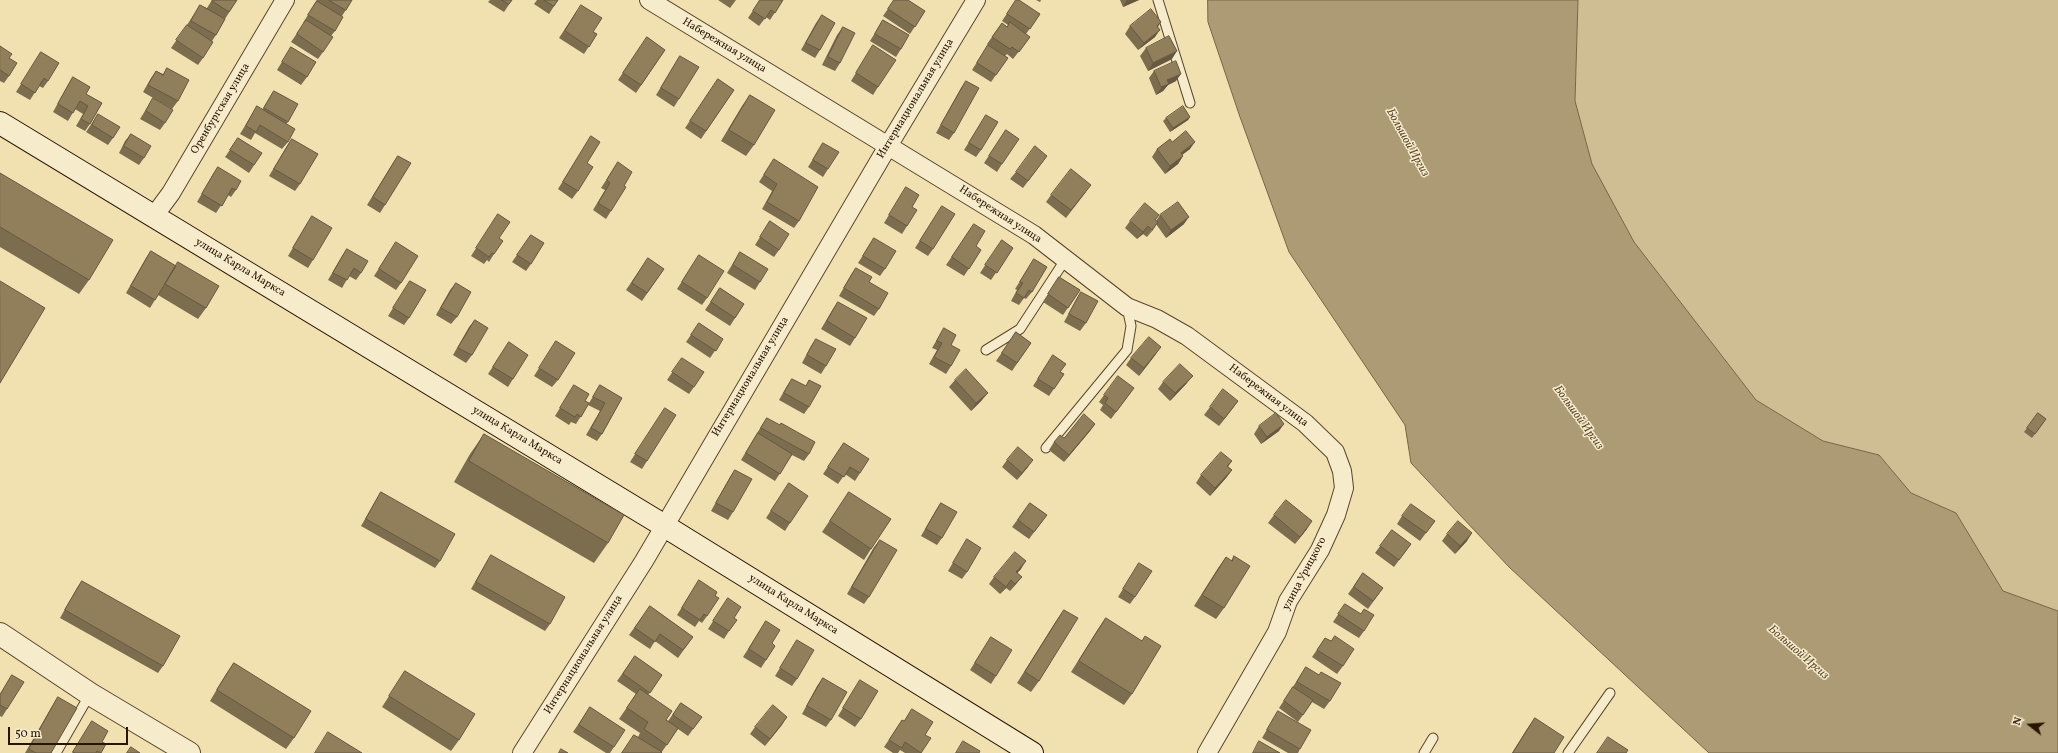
<!DOCTYPE html>
<meta charset="utf-8">
<style>
body{margin:0}
#map{position:relative;width:2058px;height:753px;overflow:hidden;background:#f1e1b1;font-family:Vollkorn,serif}
canvas{display:block}
.north{position:absolute;left:2010px;top:705px;width:40px;height:40px;-webkit-text-stroke:3px #f6eccc;paint-order:stroke;rotate:287deg;font-size:11px;font-weight:700;line-height:16px;text-align:center;color:#281400}
.north::after{content:'';display:block;margin:auto;width:14px;height:18px;background:#281400;clip-path:polygon(50% 0,100% 100%,50% 72%,0 100%)}
.scale{position:absolute;left:8px;top:727px;width:120px;height:18px;box-sizing:border-box;border:2px solid #281400;border-top:0;padding-left:5px;font-size:12px;line-height:14px;white-space:nowrap;color:#281400;-webkit-text-stroke:3px #f6eccc;paint-order:stroke}
</style>
<div id="map">
<canvas width="2058" height="753"></canvas>
<div class="north">N</div>
<div class="scale">50 m</div>
</div>
<script>
const context = document.querySelector('canvas').getContext('2d');
context.lineJoin = 'round';
function fill(path, color) { context.fillStyle = color; context.fill(path, 'evenodd'); }
function trace(path, color, width, dash) { context.strokeStyle = color; context.lineWidth = width; context.lineCap = dash ? 'butt' : 'round'; context.setLineDash(dash || []); context.stroke(path); }
function drawText(font, color, halo, rows, align = 'center') {
  context.font = font + ' Vollkorn,serif'; context.lineWidth = 3; context.setLineDash([]); context.textBaseline = 'middle'; context.strokeStyle = halo; context.fillStyle = color; for (const [text, x, y, turn = 0] of rows) {
    context.save(); context.translate(x, y); context.rotate((+turn || 0) * Math.PI / 180); context.textAlign = isNaN(turn) ? turn : align; if (halo) context.strokeText(text, 0, 0); context.fillText(text, 0, 0); context.restore();
  }
}
fill(new Path2D(`
 M1578,0h480v611l-55,-20 -47,-78 -45,-20 -32,-38 -56,-14 -67,-41 -122,-158 -42,-78 -17,-63z`), '#cfbe93');
const water = new Path2D(`
 M1208,0h370l-3,101 17,63 42,78 122,158 67,41 56,14 32,38 45,20 47,78 55,20v142h-349l-200,-186 -98,-104 -6,-38 -116,-173 -49,-135 -32,-95z`);
fill(water, '#ad9b75');
trace(water, '#786546', 1);
const service = new Path2D(`
 M1158,0l32,103
 M986,350l34,-21 45,-69
 M1046,448l81,-98 4,-24 -4,-19
 M56,753l34,-59
 M1424,753l9,-15
 M1568,753l42,-60`);
const minor = new Path2D(`
 M649,0l385,235 93,72 30,12 30,17 118,87 30,29 7,19 2,17 -8,27 -16,35 -32,51 -11,31 -70,121
 M154,216l17,-23 114,-193
 M522,753l122,-192 244,-415 88,-146`);
const tertiary = new Path2D(`
 M0,634l90,60 99,59`);
const secondary = new Path2D(`
 M0,123l663,402 369,228`);
trace(service, '#5a472c', 11);
trace(minor, '#5a472c', 20);
trace(tertiary, '#5a472c', 24);
trace(secondary, '#281400', 24);
trace(service, '#f6eccc', 9);
trace(minor, '#f6eccc', 18);
trace(tertiary, '#f6eccc', 22);
trace(secondary, '#f6eccc', 22);
fill(new Path2D(`
 M212,0h25l-12,19 -9,16 -4,6 -9,17 -5,7 -27,-17 16,-23 13,-20 7,3z
 M317,0h35l-10,16 -7,15 -4,5 -8,16 -5,7 -27,-17 13,-19h-1z
 M490,0h22l-8,12 -16,-10z
 M537,0h21l-9,14 -15,-10z
 M718,0h18l-6,8z
 M760,0h23l-13,20 -4,-3 -7,9 -11,-8z
 M894,0l31,11 -15,23 -27,-18z
 M1016,0l24,14 -14,20 4,3 -17,22 -6,-5 -2,2 3,2 -17,24 -19,-12 16,-25 1,1 -2,-2 15,-21 5,4 1,-2 -6,-4z
 M1036,0h5l-1,2z
 M1120,0h19l-16,7z
 M576,12l17,20 4,2 -13,20 -25,-16z
 M822,15l-2,35 -5,8 -14,-8 15,-27z
 M883,20l18,29 -5,8 -26,-16z
 M1161,22l-3,5 -3,10 -17,13 -13,-16 5,-8z
 M843,27l-3,36 -5,8 -13,-6 15,-30z
 M647,37l18,13 -29,43 -18,-13z
 M873,45l5,42 -5,8 -22,-14z
 M0,46l9,12v18l-5,7 -4,-2z
 M291,47l16,30 -6,8 -24,-15z
 M1146,48l26,11 -24,12 -8,-15z
 M41,52l7,29 -5,7 -4,-2 -9,14 -14,-8z
 M680,56l-1,43 -5,8 -18,-12z
 M167,68l11,33 -6,8 -29,-17 8,-14 5,-7 7,3z
 M1154,71l22,10 -8,4 -5,6 -7,4 -7,-17z
 M73,77l13,17 16,9 -12,21 -5,7 -9,-5 7,-12 -8,-5 -7,12 -15,-9 15,-27z
 M718,79l16,11 -33,49 -16,-11z
 M966,81l-12,52 -5,7 -13,-7 25,-45z
 M274,91l14,31 -2,2 2,18 -6,7 -27,-16 -4,7 -11,-6 12,-20 5,-8 5,4z
 M750,95l4,50 -8,11 -25,-15 21,-35z
 M153,98l12,25 -5,7 -20,-11z
 M98,114l15,24 -5,7 -22,-13z
 M986,115l-5,35 -5,7 -12,-7z
 M1190,117l-2,3 -18,12 -7,-11 3,-3z
 M1006,130l-4,34 -5,8 -13,-9z
 M131,134l13,24 -5,7 -20,-12 6,-12z
 M591,136l-13,55 -6,8 -14,-10z
 M238,138l24,15 -13,20 -24,-16z
 M292,139l8,45 -5,7 -26,-15 18,-30z
 M1172,142l18,7 -8,6 1,1 -5,8 -13,10 -13,-17 5,-8z
 M823,143l5,26 -5,8 -15,-10z
 M398,156l-13,49 -5,8 -13,-8 26,-42z
 M1047,156l-24,32 -13,-9 6,-7z
 M774,159l25,62 -5,7 -32,-19 10,-18 -13,-9z
 M618,162l-7,49 -5,8 -13,-9 12,-20 -4,-2z
 M218,167l18,23 -5,7 -3,-2 -12,18 -19,-11 16,-28z
 M0,173l89,107 -10,14 -79,-47z
 M906,187l1,39 -5,8 -18,-11z
 M1086,192l-20,26 -20,-16 5,-7z
 M942,206l-9,43 -5,7 -13,-8z
 M498,214l1,24 -5,16 -5,8 -2,-2 -3,4 -13,-8z
 M1159,215l-4,5 1,1 4,-6 24,9 -18,14 -10,-14 -9,13 -4,-3 -6,5 -12,-11 5,-7z
 M312,216l1,44 -5,8 -20,-12 19,-32z
 M770,221l9,29 -5,7 -19,-12z
 M974,224l2,22 5,4 -17,26 -18,-11z
 M531,235v29l-5,7 -14,-9z
 M874,238l11,31 -5,7 -22,-13z
 M1002,240l11,8 -22,32 -11,-7z
 M396,242l5,41 -5,7 -22,-14z
 M347,249l14,24 -5,7 -7,-4 -7,12 -14,-8 14,-24z
 M151,251l25,15 2,-4 28,46 -8,11 -40,-24 -8,13 -24,-15 20,-35z
 M740,252l20,30 -5,8 -28,-17z
 M699,255l8,43 -5,7 -25,-16z
 M648,258l16,11 -22,32 -16,-11z
 M1034,259l-2,33 -6,7 -2,-1 -5,7 -8,-4 6,-11 -2,-1z
 M856,268l13,14 10,27 -5,7 -35,-20 12,-21z
 M1059,277l21,13 -17,25 -20,-13z
 M410,281l-1,37 -5,7 -16,-9z
 M456,283l1,34 -6,7 -15,-9 14,-25z
 M720,288l24,16 -14,22 -25,-16z
 M1081,292l5,31 -6,8 -16,-9 12,-22z
 M838,302l17,36 -5,8 -29,-17 12,-20z
 M475,320l-3,35 -6,8 -13,-8 16,-28z
 M699,323l24,16 -13,19 -24,-16z
 M944,328l7,17v21l-5,8 -17,-10 8,-14 -5,-2 7,-12z
 M1016,332l15,11 -19,28 -16,-10z
 M816,339l10,27 -5,8 -19,-11 9,-17z
 M556,341l2,39 -6,7 -18,-11z
 M509,342l4,37 -5,8 -20,-13z
 M1156,354l-17,22 -13,-11 5,-7z
 M1053,355l7,17 4,2 -15,22 -16,-10z
 M682,358l12,29 -5,7 -22,-14z
 M792,379l14,7 3,-6v27l-5,7 -25,-14 8,-14z
 M955,380l27,20 -11,11 -22,-24z
 M1163,382l24,1 -17,18 -12,-12z
 M574,385l11,16 4,2 11,-18 22,13 -20,36 -5,7 -11,-6 14,-24 -12,-6 -12,19 -5,-2 -2,3 -14,-9z
 M1134,388l-23,31 -11,-9 3,-5 -4,-3 5,-7z
 M1238,401l-19,25 -15,-11 6,-8z
 M665,408l-18,53 -5,8 -12,-7z
 M2038,413l8,6 -14,19 -8,-6z
 M767,418l42,36 -5,7 -12,-6 -17,26 -34,-21 21,-35z
 M1095,424l-5,7 -26,31 -15,-12 5,-8z
 M1259,426l20,5 -18,13 -7,-10z
 M484,434l124,109 -14,20 -140,-81 16,-28z
 M844,443l16,30 -5,8 -10,-7 -7,10 -15,-10z
 M1007,460l21,7 -11,13 -15,-13z
 M1232,461l-4,6 4,3 -6,8 -16,18 -14,-13 5,-8z
 M735,470l-2,42 -5,8 -17,-9 19,-34z
 M789,483l1,40 -5,8 -19,-13z
 M381,492l59,69 -5,7 -74,-42 15,-26z
 M849,492l22,57 -7,11 -42,-28z
 M941,503l1,35 -5,7 -16,-9 15,-26z
 M1030,503l17,12 -18,24 -17,-12z
 M1274,515l33,14 -12,15 -27,-21z
 M1402,516l33,5 -15,20 -23,-17z
 M1392,530l19,14 -17,23 -19,-14z
 M1447,534l20,7 -12,13 -13,-13z
 M967,539v33l-5,7 -14,-8z
 M880,540l-11,57 -5,7 -17,-10 27,-47z
 M491,555l59,69 -5,7 -74,-42 15,-26z
 M1234,556l-10,52 -8,11 -22,-13 24,-38 8,-11 5,4z
 M1139,563l-4,34 -5,7 -12,-7z
 M1021,569l-4,4 5,4 -12,14 -4,-3 -6,6 -11,-10 5,-7z
 M1363,573l20,15 -15,21 -20,-15z
 M699,580l16,16 -8,20 -5,7 -3,-2 -4,6 -18,-12z
 M82,581l81,85 -5,7 -98,-55 17,-30z
 M728,598l6,20 -5,13 -5,8 -16,-10z
 M1345,604l19,27 -5,7 -26,-16z
 M650,606l43,31 -15,21 -23,-17 -5,8 -21,-14z
 M1064,610l-25,71 -8,11 -14,-9 39,-62z
 M1106,618l26,76 -8,11 -53,-33 27,-43z
 M766,621l6,22 3,3 -14,22 -18,-11z
 M991,637l5,39 -5,8 -21,-14z
 M1325,638l6,3 12,25 -6,8 -25,-17z
 M797,640v39l-5,7 -17,-10z
 M635,656l27,19 -14,20 18,25 2,1 13,-18 21,14 -14,19 -10,-7 -17,24h-39l12,-18 4,2 2,-4 -21,-14 17,-25 -19,-13z
 M234,663l60,75 -8,11 -76,-48 16,-27z
 M1306,667l24,34 -6,8 -12,-7 -14,20 -19,-14z
 M405,671l54,69 -8,11 -69,-44 16,-25z
 M12,675l-5,34 -5,8 -2,-1v-22z
 M823,678l8,42 -5,7 -24,-13 15,-28z
 M860,680l1,39 -6,8 -17,-11z
 M58,697l-7,56h-26l26,-45z
 M590,707l24,40 -4,6h-4l-33,-21z
 M1278,711l22,38 -2,4h-10l-26,-15 11,-19z
 M787,717l-22,29 -15,-12 5,-7z
 M1535,718l19,35h-42l15,-24z
 M902,720l23,15 -4,18h-16l-5,-3 -2,3h-5l-9,-6z
 M92,721l10,21 -1,11h-29z`), '#7d6d4f');
fill(new Path2D(`
 M1127,0h12l-16,7z
 M1160,30l-5,7 -17,13 6,-7z
 M1177,51l-5,8 -24,12 5,-8z
 M1181,74l-5,7 -8,4 -5,6 -7,4 11,-15z
 M1190,117l-2,3 -18,12 3,-4z
 M1195,142l-5,7 -15,11 6,-7z
 M1183,156l-5,8 -13,10 5,-8z
 M1189,217l-5,7 -18,14 5,-8z
 M1158,222l-5,8 -6,7 5,-7z
 M1148,226l-5,8 -6,5 6,-7z
 M1161,347l-5,7 -17,22 5,-8z
 M1193,376l-6,7 -17,18 5,-8z
 M988,393l-6,7 -11,11 5,-8z
 M1238,401l-5,7 -14,18 5,-7z
 M1095,424l-5,7 -26,31 5,-7z
 M1284,424l-5,7 -18,13 6,-7z
 M1033,460l-5,7 -11,13 5,-7z
 M1232,470l-6,8 -16,18 5,-8z
 M1312,521l-5,8 -12,15 5,-7z
 M1472,533l-5,8 -12,13 5,-8z
 M1026,561l-5,8 -10,11 5,-8z
 M1022,577l-12,14 5,-7z
 M1011,580l-5,8 -6,6 6,-7z
 M787,717l-5,8 -17,21 5,-7z`), '#665940');
const building = new Path2D(`
 M213,0h24l-8,12 -17,-11z
 M329,0h23l-6,10z
 M502,0h10l-3,4z
 M544,0h14l-4,6z
 M760,0h23l-8,13 -4,-3 -6,9 -12,-8z
 M894,0h14l17,11 -10,16 -27,-18z
 M1016,0h3l21,14 -10,15 -23,-15z
 M317,1l26,16 -8,14 -27,-16z
 M200,5l25,14 -9,16 -25,-14z
 M581,5l21,13 -9,14 4,2 -8,13 -24,-16z
 M1151,9l10,13 -4,4 3,4 -16,13 -14,-17z
 M822,15l13,8 -15,27 -14,-7z
 M306,20l27,17 -10,15 -26,-18z
 M883,20l26,15 -8,14 -26,-15z
 M1010,22l20,15 -11,15 -7,-5 -2,2 -18,-12 10,-14 5,4z
 M187,25l26,17 -10,16 -27,-18z
 M843,27l12,6 -15,30 -12,-6z
 M1169,36l8,15 -24,12 -7,-15z
 M647,37l18,13 -24,35 -18,-12z
 M873,45l23,15 -18,27 -22,-14z
 M988,45l20,13 -12,17 -19,-12z
 M0,46l12,8 -3,4 8,5 -8,13 -9,-6z
 M291,47l25,15 -9,15 -25,-15z
 M41,52l18,11 -11,18 -4,-3 -9,15 -14,-9z
 M680,56l19,11 -20,32 -18,-11z
 M1176,61l5,13 -14,6 2,4 -8,3 -7,-16z
 M167,68l22,12 -11,21 -30,-16 8,-14 7,4z
 M73,77l17,10 -4,7 16,9 -12,21 -9,-5 7,-13 -8,-5 -7,12 -15,-9z
 M718,79l16,11 -28,41 -16,-10z
 M966,81l13,7 -25,45 -13,-8z
 M274,91l24,13 -10,18 -24,-14z
 M750,95l25,15 -21,35 -25,-15z
 M153,98l20,12 -8,13 -19,-12z
 M257,106l38,23 -7,13 -28,-17 -4,7 -10,-6z
 M1183,106l7,11 -17,11 -7,-10z
 M98,114l22,13 -7,11 -21,-13z
 M986,115l12,7 -17,28 -12,-7z
 M1006,130l13,9 -17,25 -13,-8z
 M1186,131l9,11 -14,11 2,3 -13,10 -13,-17 13,-10 2,3z
 M131,134l20,12 -7,12 -20,-12z
 M591,136l9,6 -13,21 6,4 -15,24 -15,-9z
 M238,138l24,15 -8,12 -24,-15z
 M292,139l26,15 -18,30 -26,-15z
 M823,143l16,9 -11,17 -15,-9z
 M1035,146l12,10 -19,25 -12,-9z
 M398,156l13,7 -26,42 -12,-8z
 M774,159l44,28 -19,34 -32,-19 10,-18 -13,-9z
 M618,162l14,10 -8,14 2,1 -15,24 -13,-8 12,-20 -3,-3z
 M218,167l23,14 -5,9 -4,-2 -10,18 -20,-12z
 M1071,169l20,16 -20,25 -20,-15z
 M0,173l113,67 -24,40 -89,-53z
 M906,187l13,8 -7,12 5,3 -10,16 -18,-11z
 M1178,202l11,15 -18,13 -11,-15z
 M1145,203l14,12 -4,5 3,2 -6,8 -4,-4 -5,6 -13,-11z
 M942,206l13,8 -22,35 -13,-8z
 M498,214l12,8 -11,16 4,3 -9,13 -2,-1 -3,4 -13,-9z
 M312,216l20,12 -19,32 -20,-12z
 M770,221l19,13 -10,16 -19,-13z
 M974,224l11,7 -9,15 5,4 -12,19 -17,-12z
 M531,235l13,8 -13,21 -14,-9z
 M874,238l22,13 -11,18 -22,-13z
 M1002,240l11,8 -16,25 -12,-8z
 M396,242l22,14 -17,27 -22,-14z
 M347,249l21,12 -7,12 -7,-5 -7,12 -14,-7z
 M151,251l25,15 -21,34 -24,-14z
 M740,252l28,17 -8,13 -27,-17z
 M699,255l25,16 -17,27 -25,-16z
 M648,258l16,11 -17,24 -15,-10z
 M1034,259l13,8 -15,25 -3,-2 -5,8 -8,-5 7,-10 -3,-1z
 M178,262l41,24 -13,22 -41,-24z
 M856,268l16,9 -3,5 19,11 -9,16 -35,-21z
 M1059,277l21,13 -12,18 -20,-14z
 M0,281l45,27 -45,75z
 M410,281l16,9 -17,28 -16,-10z
 M456,283l15,9 -14,25 -16,-9z
 M720,288l24,16 -9,14 -24,-16z
 M1081,292l17,9 -12,22 -17,-9z
 M838,302l29,16 -12,20 -28,-17z
 M475,320l13,8 -16,27 -14,-7z
 M699,323l24,16 -7,12 -25,-16z
 M944,328l12,7 -5,10 9,5 -9,16 -17,-9 8,-14 -5,-2z
 M1016,332l15,11 -14,20 -15,-10z
 M1149,337l12,10 -17,21 -13,-10z
 M816,339l20,10 -10,17 -19,-11z
 M556,341l19,12 -17,27 -19,-12z
 M509,342l19,13 -15,24 -20,-12z
 M1053,355l13,9 -6,8 4,2 -10,15 -16,-10z
 M682,358l22,14 -10,15 -22,-15z
 M1180,364l13,12 -18,17 -12,-11z
 M966,369l22,24 -12,10 -21,-23z
 M1118,376l16,12 -18,24 -11,-9 3,-5 -4,-3z
 M792,379l14,7 3,-6 12,6 -12,21 -25,-14z
 M574,385l15,9 -4,7 4,2 -8,14 -4,-3 -2,3 -15,-9z
 M600,385l22,13 -20,36 -11,-6 14,-25 -12,-6z
 M1223,389l15,12 -14,18 -14,-12z
 M665,408l11,7 -29,46 -12,-7z
 M1276,413l8,11 -17,13 -8,-11z
 M2038,413l8,6 -11,15 -8,-6z
 M1084,414l11,10 -26,31 -15,-13 6,-7 4,3z
 M767,418l13,7 1,-2 34,19 -6,12 -48,-26z
 M758,433l34,21 -12,20 -34,-21z
 M484,434l140,81 -16,28 -139,-82z
 M844,443l25,16 -9,14 -10,-6 -6,10 -16,-10z
 M1018,447l15,13 -11,13 -15,-13z
 M1221,452l11,9 -5,5 5,4 -17,18 -14,-13z
 M735,470l17,9 -19,33 -17,-9z
 M789,483l19,13 -18,27 -19,-12z
 M381,492l74,42 -15,27 -74,-42z
 M849,492l42,27 -20,30 -41,-28z
 M1286,500l26,21 -12,16 -26,-22z
 M941,503l16,9 -15,26 -16,-9z
 M1030,503l17,12 -13,17 -16,-12z
 M1411,504l24,17 -9,12 -24,-17z
 M1458,521l14,12 -12,13 -13,-12z
 M1392,530l19,14 -12,16 -19,-14z
 M967,539l14,9 -14,24 -14,-9z
 M880,540l17,10 -28,47 -17,-10z
 M1015,552l11,9 -10,11 6,5 -7,7 -4,-4 -5,7 -12,-10z
 M491,555l74,42 -15,27 -74,-42z
 M1234,556l16,10 -26,42 -22,-13 24,-38 6,4z
 M1139,563l13,8 -17,26 -12,-8z
 M1363,573l20,15 -10,13 -19,-14z
 M699,580l18,12 -2,4 4,2 -12,18 -3,-2 -4,6 -18,-12z
 M82,581l98,55 -17,30 -98,-56z
 M728,598l13,9 -7,11 3,2 -8,11 -16,-10z
 M1345,604l16,10 3,-5 10,6 -10,16 -26,-17z
 M650,606l43,31 -10,13 -23,-16 -5,8 -20,-14z
 M1064,610l14,8 -39,63 -14,-9z
 M1106,618l36,23 3,-5 16,10 -29,48 -53,-33z
 M766,621l14,9 -8,13 3,3 -9,14 -17,-11z
 M1335,636l19,13 -11,17 -26,-16 8,-12 6,3z
 M991,637l21,13 -16,26 -21,-13z
 M797,640l17,10 -17,29 -17,-11z
 M635,656l27,19 -12,18 -27,-19z
 M234,663l77,48 -17,27 -77,-48z
 M1306,667l13,8 2,-3 20,11 -11,18 -33,-19z
 M405,671l70,43 -16,26 -70,-44z
 M12,675l12,7 -17,27 -7,-4v-10z
 M823,678l24,14 -16,28 -24,-14z
 M860,680l18,11 -17,28 -18,-11z
 M1293,687l20,13 -10,15 -19,-14z
 M640,689l32,22 -6,9 12,8 -11,17 -23,-16 4,-7 -21,-14z
 M58,697l19,11 -26,45h-15l-7,-4z
 M681,703l21,14 -9,12 -20,-14z
 M773,705l14,12 -17,22 -15,-12z
 M590,707l35,23 -11,17 -35,-22z
 M912,709l21,13 -8,13 6,3 -10,15 -16,-11 -3,6 -13,-8 13,-20 2,1z
 M1278,711l33,19 -11,19 -33,-19z
 M1535,718l29,19 -10,16h-41z
 M92,721l16,10 -6,11 4,2 -5,9 -4,-2 -1,2h-21l-2,-1z
 M328,732l34,21h-47z
 M634,735l28,17 -1,1h-39z
 M1608,737l20,13 -2,3h-29z
 M963,741l17,10 -1,2h-23z
 M1259,741l21,12h-27z
 M131,747l9,6h-13z
 M561,749l7,4h-9z`);
fill(building, '#917f5c');
trace(building, '#665940', 1);
drawText('11px', '#281400', '#f6eccc', [
 ["Набережная улица",724,46,31],
 ["Интернациональная улица",916,99,-59],
 ["Оренбургская улица",221,109,-59],
 ["Набережная улица",1000,215,33],
 ["улица Карла Маркса",240,268,31],
 ["Интернациональная улица",751,377,-59],
 ["Набережная улица",1268,396,37],
 ["улица Карла Маркса",517,436,31],
 ["улица Урицкого",1305,574,-62],
 ["улица Карла Маркса",793,605,32],
 ["Интернациональная улица",584,655,-58]
]);
drawText('italic 12px', '#5d4a2f', '#f6eccc', [
 ["Большой Иргиз",1407,143,61],
 ["Большой Иргиз",1578,418,54],
 ["Большой Иргиз",1798,653,41]
]);
</script>
